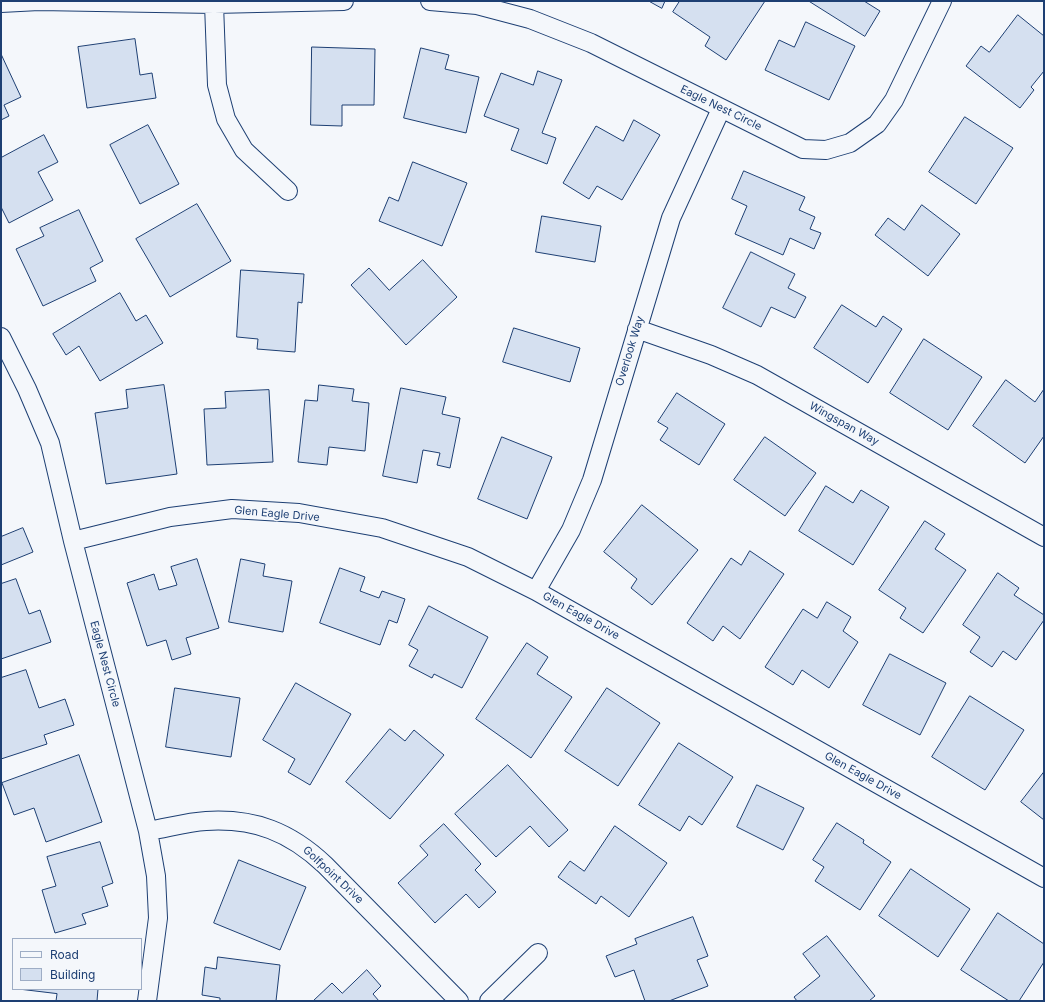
<!DOCTYPE html>
<style>
body{margin:0}
#map{position:relative;width:1045px;height:1002px;overflow:hidden;background:#f4f7fb;font-family:Inter,sans-serif}
canvas{display:block}
.frame{position:absolute;inset:0;border:2px solid #1d3f73;pointer-events:none}
.legend{position:absolute;left:12px;top:938px;width:130px;height:52px;box-sizing:border-box;background:#f4f7fb;border:1px solid #9eadc5;margin:0;padding:5px 7px;list-style:none;font-size:12px;color:#1d3f73}
.legend li{display:flex;align-items:center;gap:8px;height:20px}
.legend b{width:20px;border:1px solid #9eadc5}
</style>
<div id="map">
<canvas width="1045" height="1002"></canvas>
<div class="frame"></div>
<ul class="legend">
<li><b style="height:5px;background:#f4f7fb"></b>Road</li>
<li><b style="height:11px;background:#d5e0f0"></b>Building</li>
</ul>
</div>
<script>
const context = document.querySelector('canvas').getContext('2d');
context.lineJoin = 'round';
function fill(path, color) { context.fillStyle = color; context.fill(path, 'evenodd'); }
function trace(path, color, width, dash) { context.strokeStyle = color; context.lineWidth = width; context.lineCap = dash ? 'butt' : 'round'; context.setLineDash(dash || []); context.stroke(path); }
function drawText(font, color, halo, rows, align = 'center') {
  context.font = font + ' Inter,sans-serif'; context.lineWidth = 3; context.setLineDash([]); context.textBaseline = 'middle'; context.strokeStyle = halo; context.fillStyle = color; for (const [text, x, y, turn = 0] of rows) {
    context.save(); context.translate(x, y); context.rotate((+turn || 0) * Math.PI / 180); context.textAlign = isNaN(turn) ? turn : align; if (halo) context.strokeText(text, 0, 0); context.fillText(text, 0, 0); context.restore();
  }
}
const building = new Path2D(`
 M649,1h16l-3,7z
 M680,1h85l-39,59 -21,-14 5,-9 -37,-25z
 M809,1h55l16,10 -15,25z
 M1018,15l26,21v35l-13,16 3,3 -14,18 -54,-42 15,-20 8,6z
 M806,22l49,24 -26,54 -64,-30 14,-30 15,7z
 M135,39l5,36 12,-2 4,25 -69,10 -9,-61z
 M312,47l63,2 -1,56h-32v21l-31,-1z
 M421,48l28,7 -4,14 34,8 -13,56 -62,-15z
 M1,54l20,43 -17,8 5,11 -8,4z
 M538,71l24,9 -20,53 14,5 -9,26 -36,-14 8,-21 -35,-13 17,-43 32,12z
 M965,117l48,31 -37,56 -47,-32z
 M634,120l26,15 -38,65 -25,-14 -8,13 -26,-16 33,-57 27,15z
 M148,125l31,59 -39,20 -30,-59z
 M44,135l14,27 -20,10 15,28 -44,23 -8,-16v-49z
 M413,162l54,21 -25,63 -63,-25 10,-24 9,4z
 M744,171l61,26 -6,13 16,7 -5,12 11,4 -7,16 -24,-11 -7,17 -48,-21 12,-28 -15,-7z
 M197,204l34,57 -61,36 -34,-58z
 M922,205l38,29 -32,42 -53,-41 13,-17 16,12z
 M79,210l24,51 -13,7 6,13 -53,25 -27,-57 28,-13 -4,-8z
 M542,216l59,10 -6,36 -59,-10z
 M751,252l44,22 -7,14 18,9 -11,21 -24,-11 -10,20 -38,-19z
 M423,260l34,37 -51,48 -55,-60 18,-17 20,22z
 M241,270l63,4 -2,29 -4,-1 -3,50 -38,-3 1,-10 -21,-2z
 M120,293l16,28 10,-6 17,28 -63,38 -21,-35 -13,9 -13,-21z
 M842,305l34,22 7,-11 19,13 -34,54 -54,-35z
 M514,328l66,20 -10,34 -67,-20z
 M924,339l58,38 -34,53 -58,-37z
 M1006,380l29,22 9,-13v47l-19,27 -52,-37z
 M164,385l13,89 -71,10 -11,-71 33,-5 -2,-18z
 M319,385l35,4 -2,12 17,2 -4,48 -36,-4 -2,18 -29,-3 7,-62 12,1z
 M401,388l45,9 -4,17 18,4 -10,50 -13,-3 3,-12 -17,-3 -6,33 -34,-7z
 M269,390l4,72 -66,3 -3,-56 22,-1 -1,-16z
 M677,393l48,31 -26,41 -39,-25 8,-12 -10,-6z
 M502,437l50,20 -25,62 -49,-20z
 M765,437l51,36 -31,43 -51,-36z
 M826,486l27,17 8,-13 28,17 -36,58 -54,-34z
 M642,505l56,45 -46,55 -21,-17 6,-9 -33,-27z
 M925,521l20,13 -10,15 31,21 -43,63 -23,-15 6,-10 -27,-18z
 M23,528l10,24 -32,13v-28z
 M750,551l34,23 -44,65 -17,-13 -10,15 -26,-18 44,-65 10,7z
 M197,559l22,69 -33,10 5,16 -19,6 -6,-20 -19,6 -20,-63 27,-9 5,16 18,-5 -6,-18z
 M241,559l24,5 -2,12 29,5 -9,51 -54,-10z
 M340,568l25,9 -5,14 19,7 3,-7 23,8 -8,24 -8,-3 -9,25 -60,-22z
 M998,573l21,15 -5,7 30,20v5l-28,40 -13,-9 -11,16 -22,-15 10,-15 -17,-12z
 M16,579l13,35 11,-4 11,32 -50,17v-75z
 M827,602l24,15 -8,14 15,11 -29,46 -27,-18 -9,15 -28,-18 38,-58 14,9z
 M429,606l59,31 -26,51 -28,-14 -2,4 -23,-12 9,-16 -9,-5z
 M527,643l21,14 -11,17 35,23 -41,61 -55,-39z
 M890,654l56,29 -26,52 -57,-30z
 M26,670l13,38 26,-9 9,26 -30,10 3,9 -46,15v-81z
 M296,683l55,31 -41,71 -22,-13 7,-13 -32,-19z
 M175,688l65,10 -9,59 -65,-10z
 M607,688l53,35 -42,63 -53,-35z
 M970,696l54,34 -39,60 -53,-33z
 M390,729l15,12 9,-11 30,25 -54,64 -44,-37z
 M679,743l54,34 -31,48 -13,-9 -9,15 -41,-26z
 M79,755l23,67 -56,20 -12,-34 -20,7 -12,-32z
 M508,765l60,65 -19,17 -19,-21 -34,31 -41,-43z
 M1044,772v48l-23,-18z
 M757,785l47,23 -21,42 -46,-23z
 M837,823l27,17 -1,3 28,19 -31,48 -45,-29 9,-14 -11,-7z
 M444,824l37,40 -6,6 21,22 -17,16 -13,-14 -31,29 -37,-40 30,-28 -8,-9z
 M615,826l52,37 -38,54 -28,-21 -5,8 -38,-27 12,-16 14,10z
 M100,842l13,41 -11,4 6,19 -26,8 4,10 -31,9 -13,-43 14,-4 -9,-29z
 M239,860l67,27 -26,63 -66,-27z
 M911,869l59,40 -32,48 -59,-41z
 M998,913l46,31v18l-25,39h-10l-48,-31z
 M693,917l15,39 -11,4 11,26 -39,15h-24l-11,-31 -19,7 -9,-21 31,-12 -2,-5z
 M827,936l48,60 -6,5h-72l-3,-4 26,-21 -17,-22z
 M218,957l62,8 -4,36h-56v-3l-18,-3 3,-28 11,2z
 M367,970l14,16 -8,8 6,7h-66l19,-18 10,10z
 M19,989h79l-1,12h-41l1,-7z`);
fill(building, '#d5e0f0');
trace(building, '#1d3f73', 1);
const street = new Path2D(`
 M430,1l47,4 53,14 61,24 212,106 23,1 24,-7 27,-19 17,-24 48,-99
 M1,3l38,-2 175,3 130,-3
 M214,4l3,81 9,34 18,31 44,41
 M637,329l74,26 46,20 287,162
 M1,337l26,52 23,54 23,98 75,290 8,45 2,42 -11,83
 M73,541l97,-24 62,-8 67,4 83,15 86,29 68,34 508,287
 M536,591l35,-61 21,-50 79,-262 50,-109
 M148,831c19,-3 39,-9 58,-10 49,-3 84,11 119,44l134,136
 M489,1001l49,-48`);
trace(street, '#1d3f73', 20);
trace(street, '#f4f7fb', 18);
drawText('11px', '#1d3f73', '#f4f7fb', [
 ["Eagle Nest Circle",721,108,26],
 ["Overlook Way",630,351,-73],
 ["Wingspan Way",844,424,29],
 ["Glen Eagle Drive",277,514,5],
 ["Glen Eagle Drive",581,616,29],
 ["Eagle Nest Circle",105,664,75],
 ["Glen Eagle Drive",863,776,29],
 ["Golfpoint Drive",333,875,43]
]);
</script>
